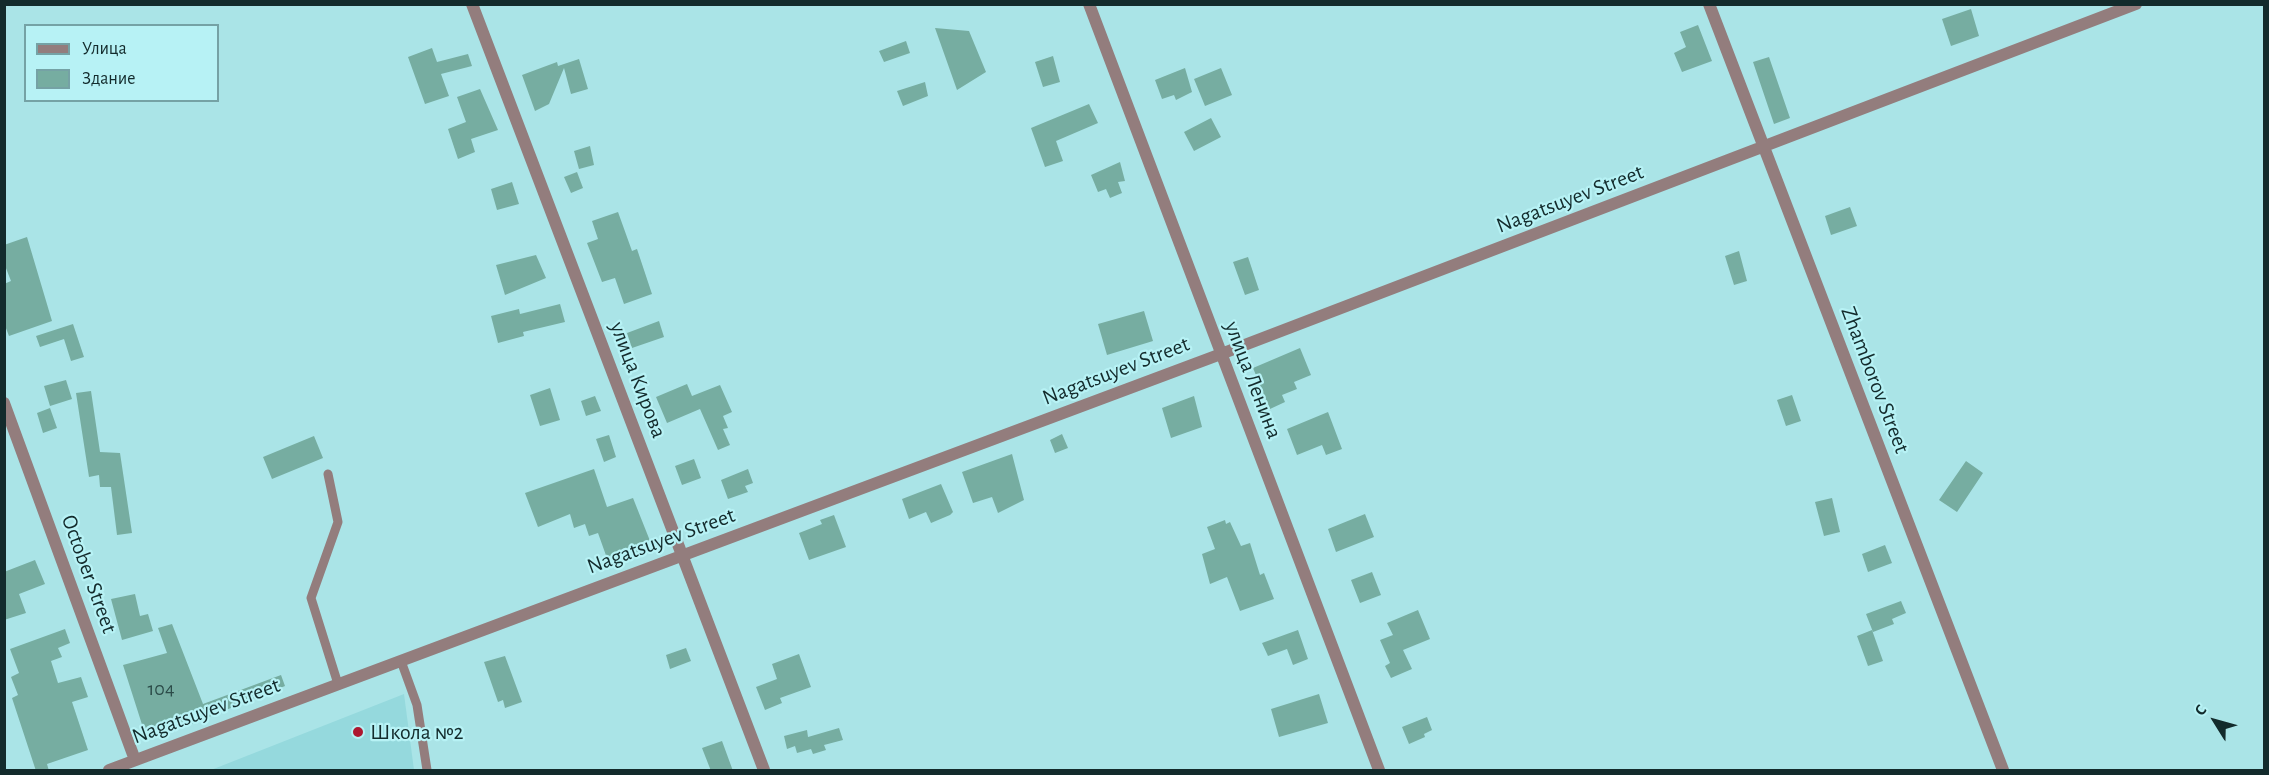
<!DOCTYPE html>
<meta charset="utf-8">
<style>
body{margin:0}
#map{position:relative;width:2269px;height:775px;overflow:hidden;background:#aae4e7;font-family:"Alegreya Sans",sans-serif}
canvas{display:block}
.frame{position:absolute;inset:0;border:6px solid #132b2c;pointer-events:none}
.legend{position:absolute;left:24px;top:24px;width:195px;height:78px;box-sizing:border-box;background:#b7f2f5;border:2px solid #75a2a5;margin:0;padding:8px 10px;list-style:none;font-size:18px;color:#132b2c}
.legend li{display:flex;align-items:center;gap:12px;height:30px}
.legend b{width:30px;border:2px solid #75a2a5}
.north{position:absolute;left:2185px;top:691px;width:60px;height:60px;-webkit-text-stroke:4px #b7f2f5;paint-order:stroke;rotate:307deg;font-size:16px;font-weight:700;line-height:24px;text-align:center;color:#132b2c}
.north::after{content:'';display:block;margin:auto;width:21px;height:27px;background:#132b2c;clip-path:polygon(50% 0,100% 100%,50% 72%,0 100%)}
</style>
<div id="map">
<canvas width="2269" height="775"></canvas>
<div class="frame"></div>
<ul class="legend">
<li><b style="height:8px;background:#937d7d"></b>Улица</li>
<li><b style="height:16px;background:#76ada1"></b>Здание</li>
</ul>
<div class="north">С</div>
</div>
<script>
const context = document.querySelector('canvas').getContext('2d');
context.lineJoin = 'round';
function fill(path, color) { context.fillStyle = color; context.fill(path, 'evenodd'); }
function trace(path, color, width, dash) { context.strokeStyle = color; context.lineWidth = width; context.lineCap = dash ? 'butt' : 'round'; context.setLineDash(dash || []); context.stroke(path); }
function drawText(font, color, halo, rows, align = 'center') {
  context.font = font + ' "Alegreya Sans",sans-serif'; context.lineWidth = 4.5; context.setLineDash([]); context.textBaseline = 'middle'; context.strokeStyle = halo; context.fillStyle = color; for (const [text, x, y, turn = 0] of rows) {
    context.save(); context.translate(x, y); context.rotate((+turn || 0) * Math.PI / 180); context.textAlign = isNaN(turn) ? turn : align; if (halo) context.strokeText(text, 0, 0); context.fillText(text, 0, 0); context.restore();
  }
}
fill(new Path2D(`
 M404,694l10,76h-203z`), '#95d9dd');
fill(new Path2D(`
 M1971,9l8,27 -28,10 -9,-27z
 M1698,25l14,36 -30,11 -8,-19 12,-6 -6,-15z
 M935,28l34,3 17,41 -29,18z
 M906,41l4,12 -26,9 -5,-11z
 M432,48l5,14 31,-8 4,12 -31,8 8,22 -24,8 -17,-47z
 M1053,56l7,26 -17,5 -8,-25z
 M1769,57l21,61 -16,6 -21,-62z
 M579,59l9,30 -17,5 -7,-26 -15,36 -14,7 -13,-36 35,-13 1,4z
 M1185,68l7,24 -16,8 -2,-5 -12,4 -7,-19z
 M1221,68l11,27 -27,11 -11,-27z
 M925,82l3,14 -25,10 -6,-15z
 M480,89l18,41 -27,9 4,13 -17,7 -10,-30 18,-7 -9,-25z
 M1089,104l9,19 -42,18 7,20 -18,6 -14,-39z
 M1211,118l10,19 -27,14 -10,-19z
 M590,146l4,19 -15,4 -5,-18z
 M1120,162l5,19 -7,1 4,11 -12,5 -4,-9 -8,3 -7,-17z
 M577,172l6,16 -12,5 -7,-16z
 M512,182l7,22 -22,6 -6,-21z
 M1850,207l7,19 -26,9 -6,-19z
 M618,212l14,39 5,-2 15,45 -28,10 -9,-26 -13,4 -15,-39 11,-4 -6,-18z
 M27,237l25,84 -43,15 -5,-13v-39l7,-3 -7,-18v-18z
 M1739,251l8,30 -13,4 -9,-29z
 M536,255l10,23 -41,17 -9,-30z
 M1248,257l11,33 -14,5 -12,-33z
 M560,304l5,18 -42,10 1,4 -26,7 -7,-27 28,-7 1,5z
 M1144,311l9,30 -46,14 -9,-31z
 M659,321l5,16 -32,11 -5,-15z
 M73,324l11,33 -13,4 -7,-22 -24,8 -4,-11z
 M1300,348l11,27 -17,7 3,7 -15,6 3,7 -15,7 -17,-41z
 M66,380l6,19 -22,7 -6,-20z
 M687,384l5,12 28,-11 12,27 -9,4 5,12 -5,1 7,16 -12,5 -18,-41 -33,14 -11,-26z
 M550,388l10,32 -20,6 -10,-31z
 M91,391l9,61 20,1 12,80 -15,2 -6,-48h-11l-1,-12 -10,2 -13,-84z
 M1792,395l9,26 -15,5 -9,-26z
 M595,396l6,15 -15,5 -5,-15z
 M1194,396l8,31 -31,11 -9,-30z
 M50,408l7,20 -14,5 -6,-20z
 M1328,412l14,37 -16,6 -4,-10 -25,10 -10,-26z
 M1062,434l6,14 -13,5 -5,-13z
 M609,435l7,22 -12,5 -8,-23z
 M314,436l9,22 -51,21 -9,-22z
 M1012,454l12,46 -26,13 -6,-16 -19,6 -11,-31z
 M694,459l7,19 -19,7 -7,-19z
 M1966,461l17,12 -26,39 -18,-12z
 M594,469l13,38 26,-9 21,53 -24,8 -2,-5 -20,7 -10,-28 -9,3 -4,-12 -11,4 -4,-14 -32,13 -13,-34z
 M748,469l5,14 -8,3 3,6 -20,7 -7,-19z
 M941,484l12,28 -3,3 -19,8 -5,-11 -17,7 -7,-20z
 M1832,498l8,34 -16,4 -9,-34z
 M1365,514l9,23 -38,15 -8,-23z
 M834,515l12,32 -37,13 -10,-27 23,-9 -2,-4z
 M1225,520l1,4 4,-2 11,24 9,-3 10,32 4,-2 10,26 -34,12 -13,-34 -17,7 -8,-30 13,-5 -8,-22z
 M1885,545l7,18 -24,9 -6,-18z
 M35,560l10,24 -26,10 7,19 -22,7v-48z
 M1372,572l9,23 -21,8 -9,-23z
 M135,594l5,22 8,-2 5,17 -31,9 -11,-41z
 M1901,601l5,12 -14,6 2,5 -21,8 -7,-18z
 M1418,610l12,29 -27,11 9,19 -21,9 -6,-12 5,-3 -10,-23 13,-5 -6,-12z
 M172,624l31,80 78,-29 4,11 -96,39 -43,12 -23,-72 44,-12 -9,-25z
 M65,629l5,14 -12,5 4,9 -11,4 7,22 23,-6 7,20 -16,5 16,48 -41,14 2,7h-13l-24,-73 6,-3 -7,-18 8,-4 -9,-24z
 M1298,630l10,29 -15,6 -6,-16 -19,7 -6,-13z
 M1872,630l11,31 -15,5 -11,-30z
 M686,648l5,13 -21,8 -4,-14z
 M799,654l12,33 -31,11 2,5 -17,7 -9,-23 21,-8 -5,-15z
 M505,656l17,46 -17,6 -2,-8 -5,2 -14,-40z
 M1319,694l9,29 -49,14 -8,-28z
 M1427,717l5,13 -8,4 1,3 -16,7 -7,-17z
 M839,728l4,12 -19,5 2,5 -13,4 -2,-5 -14,4 -2,-7 -8,3 -3,-13 23,-6 1,7z
 M722,741l11,30h-22l-9,-23z`), '#76ada1');
trace(new Path2D(`
 M328,474l10,48 -27,76 27,86
 M401,661l16,44 10,65`), '#937d7d', 9);
trace(new Path2D(`
 M472,4l292,766
 M1089,4l290,766
 M1709,4l294,766
 M4,403l131,357
 M109,770l1112,-416 915,-350`), '#937d7d', 12);
for (const [x, y, r, color] of [
 [358,732,6,"#ad1830"]
]) { const dot = new Path2D(); dot.arc(x, y, r, 0, 2 * Math.PI); context.fillStyle = color; context.fill(dot); trace(dot, '#b7f2f5', 2); }
drawText('20px', '#2c4c49', null, [
 ["104",161,689]
]);
drawText('22px', '#132b2c', '#b7f2f5', [
 ["Nagatsuyev Street",1570,199,-21],
 ["Nagatsuyev Street",1116,371,-21],
 ["улица Кирова",638,380,69],
 ["улица Ленина",1253,380,69],
 ["Zhamborov Street",1875,380,69],
 ["Nagatsuyev Street",661,541,-20],
 ["October Street",89,574,70],
 ["Nagatsuyev Street",206,711,-20]
]);
drawText('22px', '#132b2c', '#b7f2f5', [
 ["Школа №2",370,732]
], 'left');
</script>
